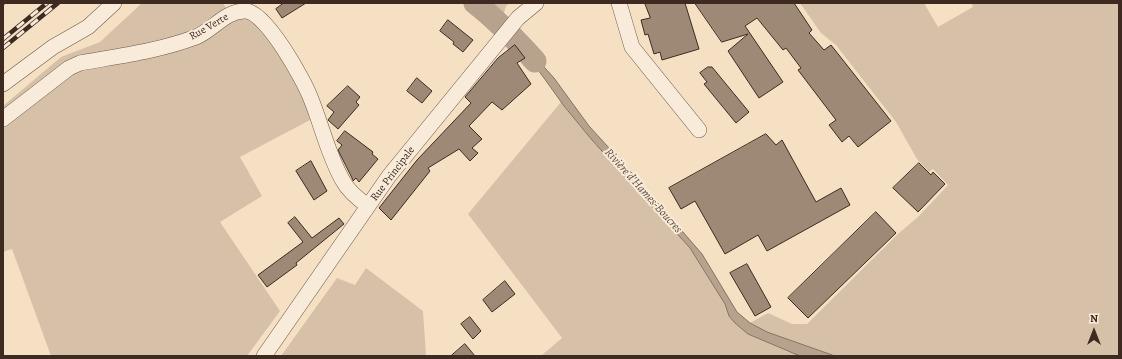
<!DOCTYPE html>
<meta charset="utf-8">
<style>
body{margin:0}
#map{position:relative;width:1122px;height:359px;overflow:hidden;background:#f5e0c4;font-family:Alegreya,serif}
canvas{display:block}
.frame{position:absolute;inset:0;border:4px solid #3e2a21;pointer-events:none}
.north{position:absolute;left:1074px;top:311px;width:40px;height:40px;-webkit-text-stroke:3px #f8ebd9;paint-order:stroke;rotate:0deg;font-size:11px;font-weight:700;line-height:16px;text-align:center;color:#3e2a21}
.north::after{content:'';display:block;margin:auto;width:14px;height:18px;background:#3e2a21;clip-path:polygon(50% 0,100% 100%,50% 72%,0 100%)}
</style>
<div id="map">
<canvas width="1122" height="359"></canvas>
<div class="frame"></div>
<div class="north">N</div>
</div>
<script>
const context = document.querySelector('canvas').getContext('2d');
context.lineJoin = 'round';
function fill(path, color) { context.fillStyle = color; context.fill(path, 'evenodd'); }
function trace(path, color, width, dash) { context.strokeStyle = color; context.lineWidth = width; context.lineCap = dash ? 'butt' : 'round'; context.setLineDash(dash || []); context.stroke(path); }
function drawText(font, color, halo, rows, align = 'center') {
  context.font = font + ' Alegreya,serif'; context.lineWidth = 4; context.setLineDash([]); context.textBaseline = 'middle'; context.strokeStyle = halo; context.fillStyle = color; for (const [text, x, y, turn = 0] of rows) {
    context.save(); context.translate(x, y); context.rotate((+turn || 0) * Math.PI / 180); context.textAlign = isNaN(turn) ? turn : align; if (halo) context.strokeText(text, 0, 0); context.fillText(text, 0, 0); context.restore();
  }
}
fill(new Path2D(`
 M142,3h81l3,5 30,12 45,68 9,32 -70,37 22,39 -42,26 60,89 -33,45h-196l-39,-107 -9,3v-146l58,-49 39,-15z
 M487,3h23l-4,3 -3,10z
 M800,3h124l14,24 35,-20 -2,-4h148v353h-284l-68,-24 -17,-9 18,-10 24,11h15l91,-90 21,-18 29,-31 -15,-16 -4,3 -12,-13 -21,-37 -60,-77 -15,-12z
 M561,102l31,38 98,108 35,56 4,12 19,18 52,22h-259l21,-18 -94,-124z
 M366,268l57,43 3,45h-145l56,-78 18,7z`), '#d6c1a8');
const water = new Path2D(`
 M463,3h24l16,13 -10,8z
 M517,37l37,41 35,48 41,45 72,83 35,58 13,11 17,9 68,24h-35l-52,-22 -13,-11 -6,-7 -4,-12 -35,-56 -98,-108 -28,-34 -20,-28 -18,-24 -15,-13z`);
fill(water, '#b7a28d');
trace(water, '#877262', 1);
trace(new Path2D(`
 M475,3c22,17 41,37 60,58`), '#b7a28d', 23);
const building = new Path2D(`
 M284,3h22l-24,15 -6,-9z
 M645,3h40l14,46 -37,11 -2,-8 -6,2 -6,-20 -3,1 -4,-15 9,-2z
 M695,3h99l18,27 -3,3 15,17 7,-5 60,76 -33,26 -9,-11 -7,6 -13,-17 7,-5 -38,-50 3,-2 -15,-20 -3,2 -26,-32 -12,8 38,56 -24,16 -31,-47 20,-17 -26,8z
 M448,20l25,20 -10,12 -10,-8 1,-2 -14,-11z
 M515,45l10,13 -8,5 14,21 -29,26 -10,-8 -23,24 13,13 -10,9 6,5 -8,8 -11,-12 -31,19 2,3 -39,49 -12,-12 38,-48 54,-57 -6,-6 33,-39z
 M708,67h4l37,45 -13,11 -32,-39 3,-2 -7,-9z
 M417,78l15,13 -10,12 -15,-12z
 M348,86l12,11 -4,5 3,3 -21,24 -10,-9 6,-8 -7,-6z
 M345,131l28,21 -1,2 6,5 -19,23 -3,-4 -3,3v-1l-15,-30 4,-5 -5,-4z
 M766,134l10,11 6,-5 34,62 25,-14 9,17 -83,46 -9,-16 -33,19 -30,-53 -14,8 -12,-21z
 M311,161l16,30 -13,9 -18,-29z
 M919,163l12,12 2,-3 12,12 -27,28 -25,-24z
 M876,212l20,21 -88,85 -20,-20z
 M295,217l17,21 27,-20 5,6 -48,39 1,2 -30,22 -9,-12 45,-33 -15,-19z
 M747,264l24,43 -16,9 -25,-43z
 M505,281l10,13 -23,18 -9,-12z
 M470,317l11,14 -8,8 -12,-15z
 M465,344l10,12h-24z`);
fill(building, '#9d8976');
trace(building, '#3e2a21', 1);
const minor = new Path2D(`
 M619,3l13,44 67,83
 M3,84l50,-37 35,-20 26,-24
 M3,119l66,-51 11,-5c39,-7 79,-12 116,-26 17,-7 30,-27 50,-26 20,1 58,69 65,88 11,27 17,56 32,82 6,11 15,18 25,25
 M264,356l125,-180 111,-136 18,-22 18,-15`);
trace(minor, '#6c584a', 16);
trace(new Path2D(`
 M3,4l1,-1`), '#3e2a21', 2.5, [3, 2]);
trace(minor, '#f8ebd9', 15);
const rail = new Path2D(`
 M3,39l44,-36
 M3,48l55,-45`);
trace(rail, '#3e2a21', 4.5);
trace(rail, '#f8ebd9', 3, [9]);
drawText('11px', '#3e2a21', '#f8ebd9', [
 ["Rue Verte",209,27,-30],
 ["Rue Principale",393,174,-53]
]);
drawText('italic 12px', '#624e41', '#f8ebd9', [
 ["Rivière d'Hames-Boucres",643,191,48]
]);
</script>
